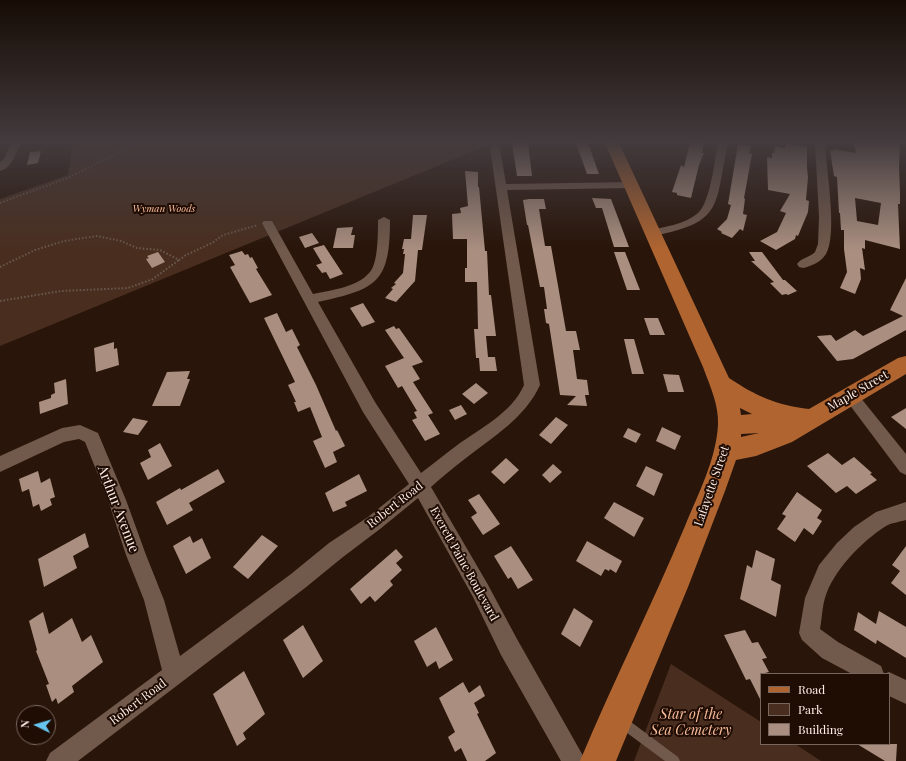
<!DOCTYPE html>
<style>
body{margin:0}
#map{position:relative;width:906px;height:761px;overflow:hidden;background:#291509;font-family:"Playfair Display",serif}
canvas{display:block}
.legend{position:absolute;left:760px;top:673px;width:130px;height:72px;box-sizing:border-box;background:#1f0c03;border:1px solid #77665d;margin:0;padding:5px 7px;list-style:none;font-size:12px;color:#fcede5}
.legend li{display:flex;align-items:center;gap:8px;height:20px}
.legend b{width:20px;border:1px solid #77665d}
.north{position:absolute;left:16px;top:705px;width:40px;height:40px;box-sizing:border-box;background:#1f0c03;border:1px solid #77665d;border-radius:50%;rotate:275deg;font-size:11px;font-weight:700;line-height:16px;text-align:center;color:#fcede5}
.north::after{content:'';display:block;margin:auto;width:14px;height:18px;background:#66c4ef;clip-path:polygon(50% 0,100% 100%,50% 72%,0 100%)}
</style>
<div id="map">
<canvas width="906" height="761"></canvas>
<ul class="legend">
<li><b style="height:5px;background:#b06531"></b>Road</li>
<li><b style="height:11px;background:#492e1f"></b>Park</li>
<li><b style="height:11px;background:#aa8f80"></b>Building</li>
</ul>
<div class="north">N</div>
</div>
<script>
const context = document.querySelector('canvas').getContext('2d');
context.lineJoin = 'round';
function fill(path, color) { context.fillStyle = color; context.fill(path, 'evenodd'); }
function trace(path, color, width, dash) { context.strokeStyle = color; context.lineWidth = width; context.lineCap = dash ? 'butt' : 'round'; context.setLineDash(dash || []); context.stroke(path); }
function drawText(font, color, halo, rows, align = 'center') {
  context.font = font + ' "Playfair Display",serif'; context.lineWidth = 4; context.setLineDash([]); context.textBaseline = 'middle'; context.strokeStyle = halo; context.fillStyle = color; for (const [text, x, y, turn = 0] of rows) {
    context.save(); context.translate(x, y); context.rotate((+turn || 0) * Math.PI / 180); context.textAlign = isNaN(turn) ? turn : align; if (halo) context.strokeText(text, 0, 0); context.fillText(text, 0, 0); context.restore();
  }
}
fill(new Path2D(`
 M73,143h420l-493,203v-147l68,-24z
 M671,664l90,58v22h34l26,17h-187z`), '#492e1f');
fill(new Path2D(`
 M512,143h16l4,33h-15z
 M576,143h12l11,31h-12z
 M690,143h14l-2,10h2l-5,12 -8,33 -14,-3v-2l-5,-1 9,-27 3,2z
 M785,143l22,4v21l1,9 -2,23 3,1 -1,11 -10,24 -2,-1 -1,4 -19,11 -16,-9 17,-9 9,-19 -6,-2 10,-17 -22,-4 -1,-33 5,1v-5h2l1,-7 10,2z
 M854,143h46l-1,24 1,25v12h-2l2,45 -35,-9v9l-3,-1 3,22 -5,-2 1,11 -6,15 -15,-6 7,-16 -3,-23v-19h-3l-1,-17h-1l-2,-36 -3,-1 -4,-26 3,1v-2l23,4zM855,198l26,5 -3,22 -21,-4z
 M738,144l13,2 -2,7 3,1 -8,44 1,1 -2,15 4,1 -4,16 -3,-2 -8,9 -11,-5 1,-1 -5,-3 10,-10 4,-14 -3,-1z
 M41,151l-3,12 -11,2 3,-13z
 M465,171l13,1v15h1l6,64h2l2,44h2l5,41h-10l2,21h7l2,14h-17l-1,-13h-3l-2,-29h4l-1,-47h-12v-14h2v-29h-14l-1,-25 9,-1 -1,-5 8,-2z
 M592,198l19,1 18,48h-15l-12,-39h-6z
 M529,199h15l2,10h-7l6,37h6l15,85h10l4,19h-7l4,29 10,1 2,15h-4l2,11 -20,-1 9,-9 -16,-1 -11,-71 -3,-1 -2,-14h3l-3,-22h-4l-12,-62h-1l-4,-25z
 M413,215h14l-5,35h-4l-3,31 -19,21 -11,-4 8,-9 -2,-1 5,-4 -2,-1 9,-10 2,-19h-2l1,-5h-2l2,-10h7z
 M353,227l-2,8h4l-2,13h-20l4,-20z
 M312,233l7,10 -14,5 -6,-11z
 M324,245l19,29 -13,5 -4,-7 -4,1 -6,-8 6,-2 -9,-15z
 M242,251l3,4 3,-1 2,4 2,-1 6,11 -2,1 16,26 -22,8 -20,-36 5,-2 -6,-10z
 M158,252l7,10 -13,6 -6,-9 3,-1 -2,-2z
 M614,252h11l15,38h-13z
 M749,252h13l21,28h2l12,11 -9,4 -2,-1 -4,1 -12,-12 4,-1 -23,-21h4z
 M906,278v52l-53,29 -16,2 -20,-25 14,-1 5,6 19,-11 8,6 40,-20 -13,-6z
 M363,303l12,19 -13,5 -12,-19z
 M277,313l9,19 6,-3 8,16 -3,2 19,38 20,46 1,-1 8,16 -12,6 4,10 -12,6 -12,-27 9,-4 -12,-30 -12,5 -4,-10h2l-8,-17 7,-3 -31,-64z
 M644,318h14l7,17h-15z
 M394,326l2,3 3,-1 24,34 -11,4 8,13 -7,3 20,31 -5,2 12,19 -15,7 -13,-21 5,-2 -3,-6 3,-1 -15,-25 -4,2 -13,-22 19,-8 -19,-28z
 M624,339h10l10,35h-12z
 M114,342v7l3,-1 2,17 -23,7 -2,-24z
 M190,371l-3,8h3l-10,27h-28l15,-34z
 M663,374l16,1 5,17h-16z
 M66,379l2,25 -28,10 -1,-12 12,-4v-3l4,-2 -1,-10z
 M476,383l12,10 -14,11 -12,-10z
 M461,405l6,9 -12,6 -6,-10z
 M906,408v21l-15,-12z
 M556,417l12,8 -17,19 -12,-9z
 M133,418l15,3 -10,14 -15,-3z
 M662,427l19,9 -6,14 -19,-9z
 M628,428l13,6 -5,9 -13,-6z
 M160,443l12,23 -24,14 -8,-17 11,-6 -3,-7z
 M828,453l14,12 12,-8 18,16 -2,1 7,6 -21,14 -9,-8 -11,7 -29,-27z
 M506,458l13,12 -15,14 -13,-12z
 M553,464l9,8 -12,11 -8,-8z
 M646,466l17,8 -9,22 -18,-10z
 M218,469l7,13 -36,21 4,7 -26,15 -11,-23 24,-14 1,2z
 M38,471l3,12 9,-5 5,19 -5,2 2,6 -11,6 -2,-7 -6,3 -4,-18 -7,3 -3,-13z
 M359,474l8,17 -22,11 2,4 -14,6 -8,-19z
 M797,492l25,18 -5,8 5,3 -9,14 -9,-7 -9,14 -18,-13 9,-13 -4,-2z
 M479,494l21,30 -17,11 -12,-18 6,-4 -9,-13z
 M614,502l30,16 -10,19 -30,-19z
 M85,533l4,14 -16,9 4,12 -33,19 -6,-28z
 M262,535l16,11 -30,33 -15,-12z
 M190,536l3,7 9,-5 9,20 -25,16 -13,-28z
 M587,541l35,20 -6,12 -6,-4 -1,2 -4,-2 -4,7 -25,-15z
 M511,546l22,34 -15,9 -7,-12 -3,2 -14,-23z
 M906,546v49l-15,-12 9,-12 -8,-6z
 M396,549l7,8 -7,6 6,7 -12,11 3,4 -18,17 -5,-6 -9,8 -11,-15z
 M756,550l19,9 -4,21 10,5 -5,32 -36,-18 7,-34 5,3z
 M574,608l19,13 -13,26 -19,-13z
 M879,611l27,16v31l-29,-18 -1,4 -22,-14 4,-18 18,12z
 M43,612l6,22 23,-16 10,24 9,-7 12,27 -31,24 2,6 -16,12 -2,-6 -4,4 -6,-17 3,-1 -13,-33 1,-1 -8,-29z
 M303,625l20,36 -20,17 -20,-38z
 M436,627l17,33 -14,9 -3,-8 -9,6 -13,-26z
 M745,630l7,13 6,-1 9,16 -5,1 7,13 -8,2v27l-11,-22 -4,1 -22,-45z
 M244,671l21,43 -22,19 3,6 -9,7 -24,-52z
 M463,682l6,11 11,-8 5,11 -11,7 5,10 -2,1 19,39 -11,8h-18l-6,-13 -6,4 -7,-15 7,-5 -16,-34z
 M857,744h40l-1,17h-11z`), '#aa8f80');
trace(new Path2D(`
 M0,203l70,-26 68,-34
 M0,267l35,-17 29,-9 33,-5 24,5 16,7 23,2 19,10 7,-5 26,-12 11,-8 35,-10
 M0,301l61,-10 67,-3 25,-9 26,-19`), '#6b584e', 2, [1.5, 2]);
fill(new Path2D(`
 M623,718l4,1 51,38 2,4h-15l-46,-34 -1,-4 1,-4z`), '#71594b');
fill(new Path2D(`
 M11,143h10c-5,10 -9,25 -21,28v-9l4,-3z
 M718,143h10c-14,63 -3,79 -75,93l-4,-1 -2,-2 2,-2c16,-5 35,-6 49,-18 12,-10 17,-54 20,-70z
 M815,143h10c1,25 13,91 1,111 -5,8 -14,12 -23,14l-4,-1 -2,-3c4,-6 13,-7 18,-12l3,-8 1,-27z
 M495,145l5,3 6,36 125,-2 5,3 -5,3 -124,2 33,195c-15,33 -46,51 -74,73 -12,9 -24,19 -35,29l56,96 30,56 69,122h-25l-60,-106 -28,-58 -55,-99 -38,31 -37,28 -38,31 -227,173h-32l4,-8 112,-83 -18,-70 -18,-45 -18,-55 -23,-58 -6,-3 -15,3 -64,30v-16l62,-28 18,-3 18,8 28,67 20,55 18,45 16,56 111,-82 38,-31 39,-26 41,-33 -46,-72 -101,-189 2,-2h8l41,73c19,-4 48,-7 59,-25 6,-11 6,-36 6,-49l6,-3 6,3c0,63 -13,69 -72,82l57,100 46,71c12,-9 23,-18 35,-27 23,-17 56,-33 68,-61l-34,-237z
 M851,390l5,2 50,62v21l-6,-3 -57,-76 3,-4z
 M906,502v18c-7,2 -15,3 -20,6 -24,15 -53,45 -61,72 -3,10 -3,21 -5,31l18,13 43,24 3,8 5,-2 17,8v24l-17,-8v-22h-37l-30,-16 -20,-18 -3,-7 6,-35 14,-33 18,-22 17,-16 22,-15z`), '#71594b');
fill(new Path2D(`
 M605,143h14l110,235c27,18 47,27 80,31l89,-51 8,-2v18l-114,68 -36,14 -20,4 -11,31 -37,96 -72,174h-36c33,-79 72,-156 105,-235 13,-32 31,-66 33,-101 1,-20 -8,-39 -15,-58zM740,408l12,6 -11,1zM759,433l-18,4v-3z`), '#b06531');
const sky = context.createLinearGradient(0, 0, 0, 250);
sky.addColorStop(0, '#170c05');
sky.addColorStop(0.57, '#433b3e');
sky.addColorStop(1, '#433b3e00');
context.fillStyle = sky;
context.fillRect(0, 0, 906, 250);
drawText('italic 10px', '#fabd9c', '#1f0c03', [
 ["Wyman Woods",164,209]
]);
drawText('12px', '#fcede5', '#1f0c03', [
 ["Maple Street",858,391,-30],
 ["Lafayette Street",712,486,-71],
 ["Robert Road",395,505,-38],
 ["Everett Paine Boulevard",464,564,61],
 ["Robert Road",138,702,-37]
]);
drawText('14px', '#fcede5', '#1f0c03', [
 ["Arthur Avenue",118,509,69]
]);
drawText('italic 14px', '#fabd9c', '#1f0c03', [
 ["Star of the",691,715],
 ["Sea Cemetery",691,731]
]);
</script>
